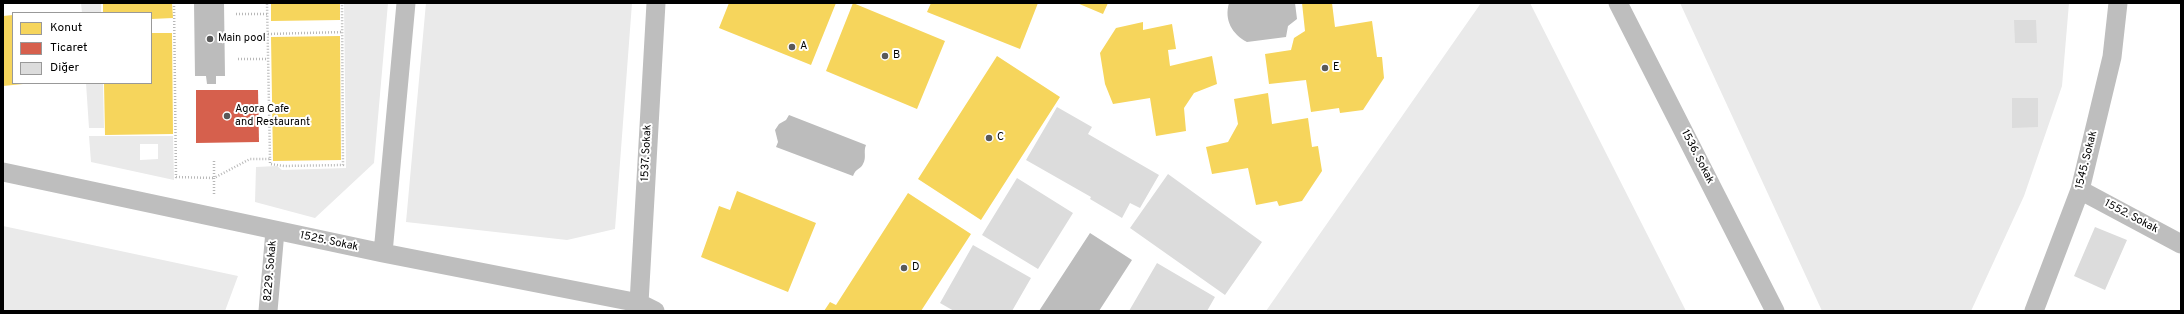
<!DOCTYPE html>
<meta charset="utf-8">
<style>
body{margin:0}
#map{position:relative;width:2184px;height:314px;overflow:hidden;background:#fff;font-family:Overpass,sans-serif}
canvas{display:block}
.frame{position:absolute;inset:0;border:4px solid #000;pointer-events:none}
.legend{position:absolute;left:12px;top:12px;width:140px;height:72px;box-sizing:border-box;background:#fff;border:1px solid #999;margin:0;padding:5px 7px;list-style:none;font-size:12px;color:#000}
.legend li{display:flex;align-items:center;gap:8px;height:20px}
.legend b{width:20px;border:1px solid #999}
</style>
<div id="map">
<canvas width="2184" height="314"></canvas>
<div class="frame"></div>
<ul class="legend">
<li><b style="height:11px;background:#f6d55c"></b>Konut</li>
<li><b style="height:11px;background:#d6604d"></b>Ticaret</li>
<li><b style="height:11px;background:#dcdcdc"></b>Diğer</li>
</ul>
</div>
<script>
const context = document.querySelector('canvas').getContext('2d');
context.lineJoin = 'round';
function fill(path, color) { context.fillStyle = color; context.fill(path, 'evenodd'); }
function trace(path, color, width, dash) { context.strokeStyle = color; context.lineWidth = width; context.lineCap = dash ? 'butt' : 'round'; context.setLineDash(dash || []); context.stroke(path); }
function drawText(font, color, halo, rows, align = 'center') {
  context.font = font + ' Overpass,sans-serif'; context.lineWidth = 4; context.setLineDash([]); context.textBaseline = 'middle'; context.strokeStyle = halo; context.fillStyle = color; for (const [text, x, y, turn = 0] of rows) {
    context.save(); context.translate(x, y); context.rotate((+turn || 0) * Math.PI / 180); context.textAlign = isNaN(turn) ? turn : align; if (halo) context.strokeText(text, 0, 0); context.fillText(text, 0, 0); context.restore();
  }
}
fill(new Path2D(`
 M81,3h20v10h-19z
 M344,3h44l-14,160 -59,55 -60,-16 1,-35 21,-1 5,4 64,-2z
 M426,3h206l-17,226 -48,11 -161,-18z
 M1481,3h49l156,308h-420z
 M1680,3h389l-7,83 -38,110 -53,115h-149z
 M86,83h17l1,45h-15z
 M89,136h84l1,44 -83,-18zM140,144h18v15l-18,1z
 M3,226l235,50 -13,35h-222z`), '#eaeaea');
fill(new Path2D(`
 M194,3h30l1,73h-9v8h-9l-1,-8h-11z
 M1229,3h66l2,16 -9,7 -2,11 -39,5c-15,-8 -23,-22 -18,-39z
 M789,115l77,30c-3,7 1,12 -3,19 -3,6 -7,4 -10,12l-77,-29 2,-5 -3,-12 4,-6 7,-4z
 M1090,233l42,27 -33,51h-60z`), '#bcbcbc');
fill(new Path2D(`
 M103,3h69l1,15 -22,1v-6h-48z
 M271,3h69v17l-69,1z
 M729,3h107l-25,62 -92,-37z
 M853,3l92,38 -28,68 -91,-38z
 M931,3h107l-18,46 -93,-37z
 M1077,3h31l-5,11z
 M1302,3h30l3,24 37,-6 5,36h5l2,21 -21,32 -23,3 -1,-5 -28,4 -5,-32 -37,4 -4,-30 26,-4 3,-12 11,-7z
 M13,15v68l10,1 -20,2v-70z
 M1143,22v8l29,-6 4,25 -8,1 2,16 42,-10 5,28 -23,9 -10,15 2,23 -30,5 -6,-38 -37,6 -8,-20 -5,-31 16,-25z
 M151,33h21l1,101 -68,1 -1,-52h47z
 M340,36l1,124 -68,1 -2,-124z
 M997,56l63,41 -79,123 -63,-41z
 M1268,93l4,31 36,-6 4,29 6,-1 4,25 -20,30 -23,5 -2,-5 -21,4 -8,-37 -36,6 -6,-27 22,-5 10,-18 -4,-25z
 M737,191l79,32 -28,69 -87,-35 18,-51 11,4z
 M908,193l63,41 -50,77h-97l6,-9 6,3z`), '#f6d55c');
fill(new Path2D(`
 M196,90h62l1,52 -63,1z`), '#d6604d');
fill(new Path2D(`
 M2014,20h22l1,23h-22z
 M2012,98h26v29l-26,1z
 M1057,107l35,20 -4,7 71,41 -19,33 -10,-5 -8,15 -32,-19 1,-2 -65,-37z
 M1168,174l94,68 -37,53 -95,-67z
 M1017,178l56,35 -35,56 -56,-34z
 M2095,227l32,13 -22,50 -31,-14z
 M973,245l58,33 -19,33h-58l-14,-8z
 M1157,263l58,34 -8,14h-78z`), '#dcdcdc');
trace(new Path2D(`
 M174,3l2,174 38,1v-19
 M236,14h31
 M268,34l75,-2
 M238,59h30
 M270,159v5l14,2 59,-1 -1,-162
 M214,194v-16l36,-19h20l-3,-156`), '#b8b8b8', 2.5, [1, 2]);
trace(new Path2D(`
 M1618,3l157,308
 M3,172l380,81 256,50 16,8
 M2080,190l101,54
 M383,253l23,-250
 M639,303l17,-300
 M268,311l7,-80
 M2034,311l46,-121 32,-133 6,-54`), '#bebebe', 19);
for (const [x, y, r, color] of [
 [210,39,4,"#595959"],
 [792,47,4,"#595959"],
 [885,56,4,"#595959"],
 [1325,68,4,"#595959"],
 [227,116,4,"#595959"],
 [989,138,4,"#595959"],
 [904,268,4,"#595959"]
]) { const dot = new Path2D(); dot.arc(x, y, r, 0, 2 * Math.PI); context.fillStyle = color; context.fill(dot); trace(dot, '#fff', 1.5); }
drawText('11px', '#000', '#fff', [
 ["Main pool",218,39],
 ["A",800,47],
 ["B",893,56],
 ["E",1333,68],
 ["Agora Cafe",235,110],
 ["and Restaurant",235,123],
 ["C",997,138],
 ["D",912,268]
], 'left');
drawText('11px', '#000', '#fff', [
 ["1537. Sokak",647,153,-87],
 ["1536. Sokak",1697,157,63],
 ["1545. Sokak",2087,160,-76],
 ["1552. Sokak",2131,217,28],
 ["1525. Sokak",329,242,12],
 ["8229. Sokak",271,271,-85]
]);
</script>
